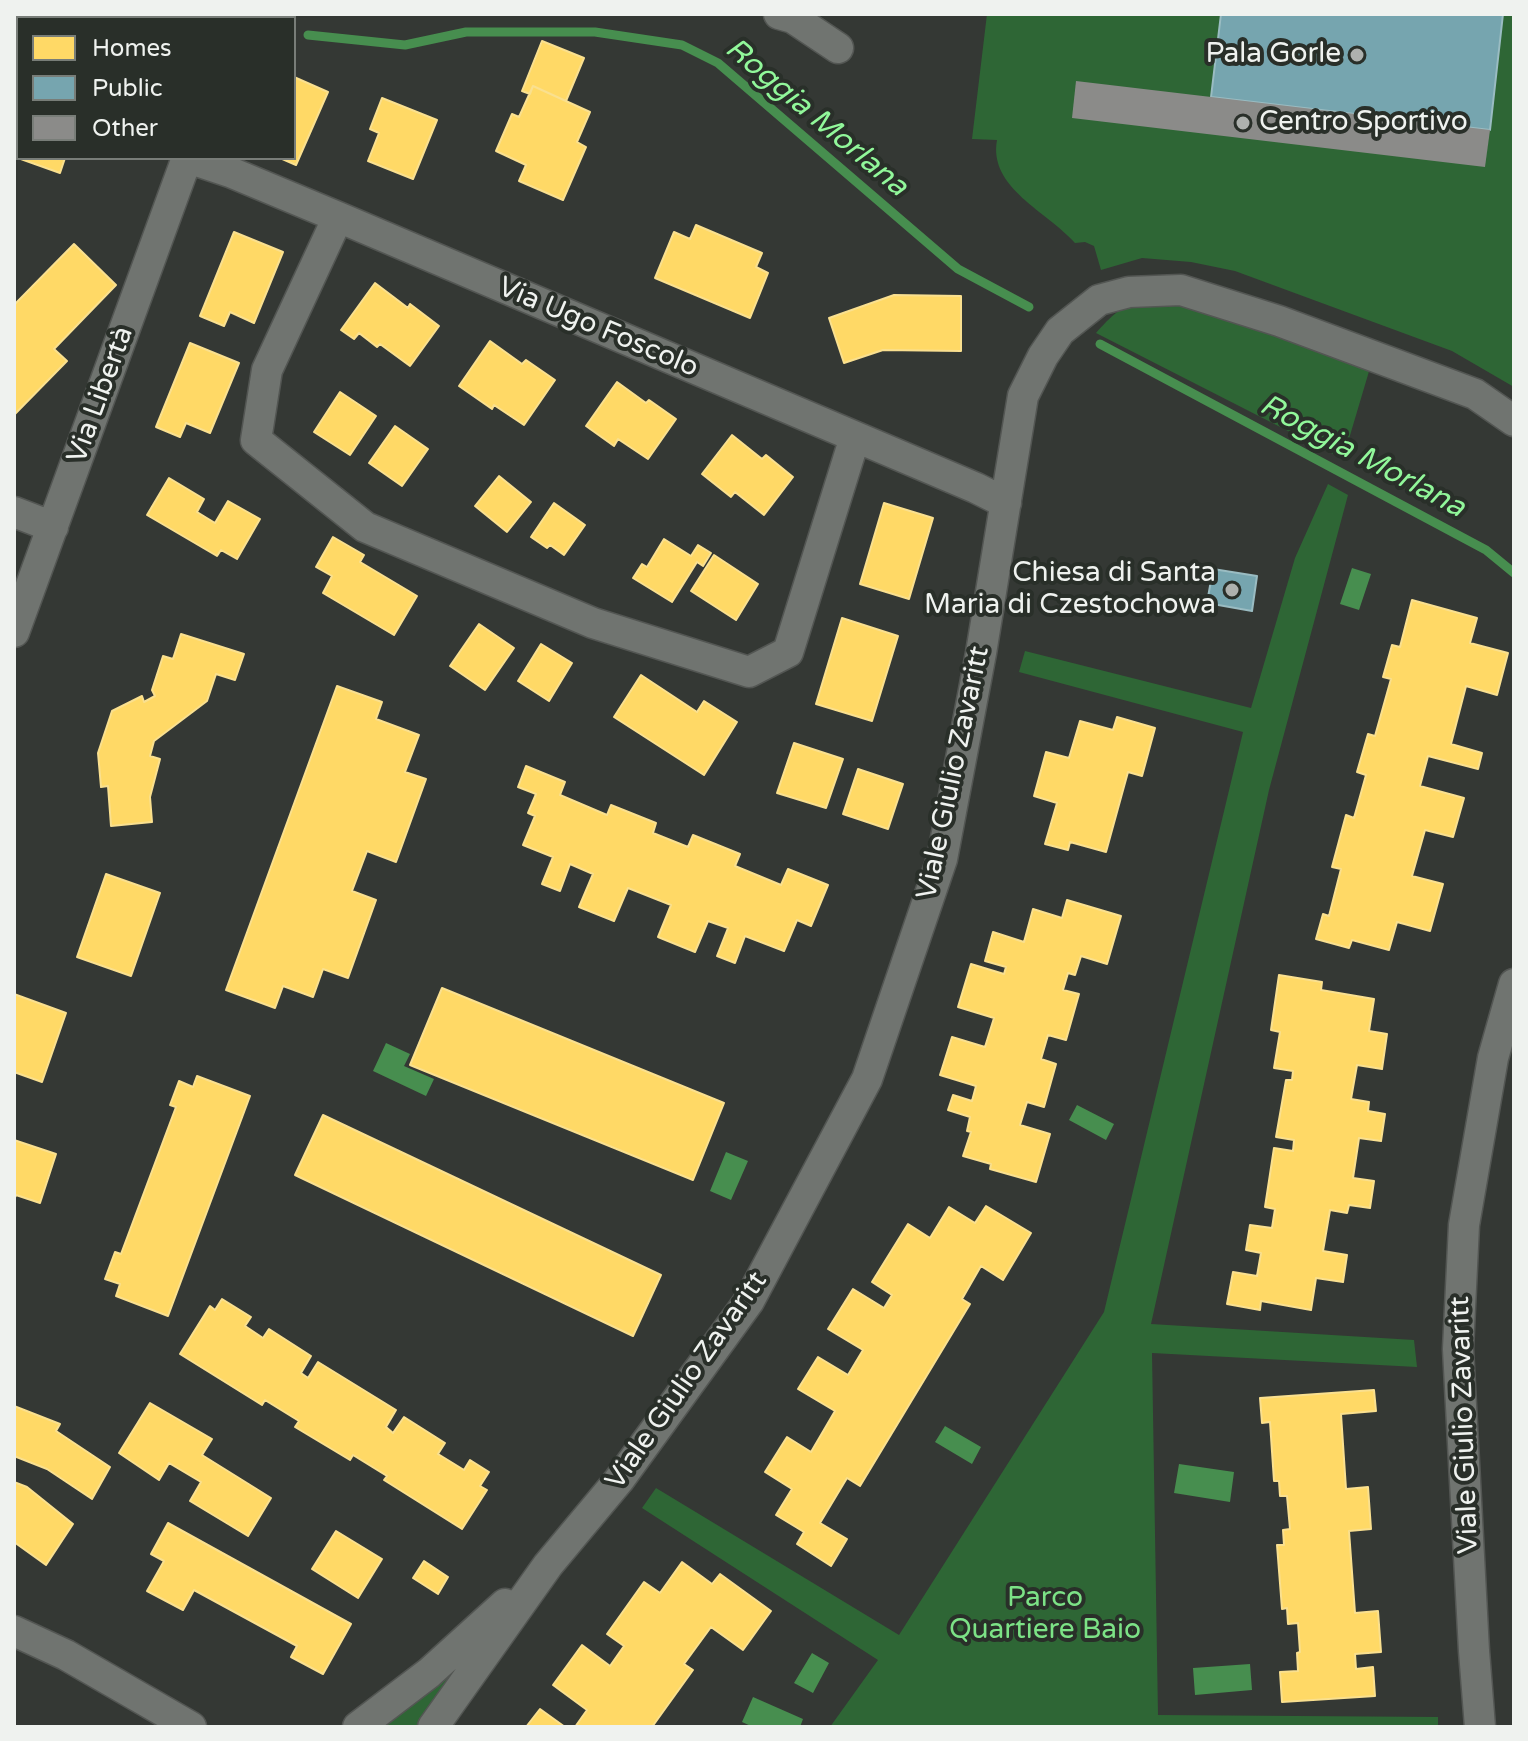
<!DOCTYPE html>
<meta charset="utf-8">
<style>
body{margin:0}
#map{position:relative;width:1528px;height:1741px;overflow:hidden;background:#343834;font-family:"Varela Round",sans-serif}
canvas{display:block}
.frame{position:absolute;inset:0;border:16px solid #eff2ef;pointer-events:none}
.legend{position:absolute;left:16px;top:16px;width:280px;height:144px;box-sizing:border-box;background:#292f29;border:2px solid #787d78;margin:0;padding:10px 14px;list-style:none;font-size:24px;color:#eff2ef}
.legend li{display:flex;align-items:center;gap:16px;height:40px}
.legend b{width:40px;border:2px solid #787d78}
</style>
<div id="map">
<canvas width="1528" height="1741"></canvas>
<div class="frame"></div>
<ul class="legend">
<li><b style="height:22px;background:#ffd966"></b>Homes</li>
<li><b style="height:22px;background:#76a5af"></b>Public</li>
<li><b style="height:22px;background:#8b8b89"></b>Other</li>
</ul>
</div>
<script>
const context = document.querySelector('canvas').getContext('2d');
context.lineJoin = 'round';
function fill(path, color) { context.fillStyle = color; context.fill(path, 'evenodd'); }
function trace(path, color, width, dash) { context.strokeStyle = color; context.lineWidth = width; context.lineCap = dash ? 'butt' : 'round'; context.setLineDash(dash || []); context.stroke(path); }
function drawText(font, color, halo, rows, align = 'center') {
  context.font = font + ' "Varela Round",sans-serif'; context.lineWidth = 8; context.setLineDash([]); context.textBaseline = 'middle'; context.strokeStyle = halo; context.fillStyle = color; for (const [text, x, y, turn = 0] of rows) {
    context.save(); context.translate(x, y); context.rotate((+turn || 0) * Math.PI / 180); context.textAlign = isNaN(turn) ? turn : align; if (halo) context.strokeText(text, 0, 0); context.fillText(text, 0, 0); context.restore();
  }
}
fill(new Path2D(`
 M987,14h527v373l-62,-36 -217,-80 -44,-9 -49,-4 -41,12 -7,-24 -9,-4 -10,1c-27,-31 -87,-55 -78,-103l-25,-1z
 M1179,300l191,68 -27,91 -247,-126c32,-36 38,-30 83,-33z
 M1328,484l20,11 -79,295 -118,534 263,16 3,27 -265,-14 6,362 280,2v10h-608l48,-67 -236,-152 14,-20 243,147 205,-323 139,-580 -224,-60 6,-21 226,57 44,-150z
 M470,1651l-50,76h-42z`), '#2e6635');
fill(new Path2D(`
 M1352,568l19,6 -12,36 -19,-6z
 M386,1043l24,11 -6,12 30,13 -8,17 -53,-25z
 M1077,1105l37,19 -8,16 -37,-20z
 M726,1152l22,9 -17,39 -21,-9z
 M945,1426l36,21 -9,17 -37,-22z
 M1179,1464l55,8 -4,30 -56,-9z
 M812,1653l17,10 -16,30 -19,-10z
 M1250,1664l2,26 -57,5 -2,-27z
 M753,1697l50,22 -3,8h-47l-11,-5z`), '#478e4f');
const homes = new Path2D(`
 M40,14h66l-1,4h-66z
 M542,41l42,17 -18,43 -33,-15 -3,8 -8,-3z
 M294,77l34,15 -32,73 -16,-7h14z
 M533,86l57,26 -13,30 9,5 -23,53 -44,-19 7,-16 -30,-14 16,-37 7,3z
 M382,98l55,22 -24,59 -45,-18 11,-28 -9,-4z
 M18,118v40l-4,-2v-27z
 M18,158h47l-5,15z
 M696,225l66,28 -6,14 12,6 -18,45 -95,-40 19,-46 16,7z
 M234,232l49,20 -29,71 -24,-11 -6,14 -24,-10z
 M74,244l42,41 -62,64 13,12 -53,54v-110z
 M375,283l33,25 2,-4 29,22 -29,40 -30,-22 -3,3 -18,-14 -5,6 -13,-9z
 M894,295l67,1v55l-78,-1 -39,13 -15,-45z
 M490,341l32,23 4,-4 29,20 -31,45 -30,-20 -2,4 -33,-23z
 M190,343l49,20 -29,70 -24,-10 -6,14 -24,-10z
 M617,382l29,21 3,-3 27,19 -28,40 -30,-20 -4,7 -28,-20z
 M340,392l36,24 -26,39 -36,-23z
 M395,426l33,23 -26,37 -33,-23z
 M732,435l30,24 4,-4 27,22 -29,38 -29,-23 -4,5 -29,-23z
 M499,476l32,26 -24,30 -32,-26z
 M169,478l35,21 -7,13 18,11 13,-22 32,18 -23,40 -16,-9 -4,6 -70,-41z
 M554,503l31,22 -21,30 -14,-10 -3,3 -16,-11z
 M884,503l49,15 -24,81 -49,-15z
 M333,537l31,18 -4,7 57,34 -23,39 -71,-42 9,-17 -16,-9z
 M664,539l27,17 7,-11 13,8 -8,13 -6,-4 -25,40 -39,-24 9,-14 5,3z
 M714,555l44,29 -22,36 -45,-29z
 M1412,600l65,18 -7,25 38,10 -11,42 -31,-9 -15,58 31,9 -4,16 -50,-13 -8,30 44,12 -11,39 -28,-7 -13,46 31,8 -13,47 -33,-9 -8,28 -37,-10 -3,8 -33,-9 7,-25 6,2 12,-47 -9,-2 14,-52 8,3 12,-43 -9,-3 11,-38 7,2 16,-57 -8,-2 9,-32 8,2z
 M842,618l56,18 -26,85 -56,-17z
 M479,624l35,24 -29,42 -35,-24z
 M181,634l63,20 -9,26 -19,-6 -9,27 -53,40 -4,15 10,3 -10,38 2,25 -41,4 -3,-40 -7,1 -3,-34 14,-42 30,-15 2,6 11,-6 -3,-6 11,-34 10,3z
 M541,644l31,19 -23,38 -31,-20z
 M641,675l56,37 7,-11 33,21 -33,53 -90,-58z
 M337,686l45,16 -6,17 43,16 -14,37 21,7 -30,83 -29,-11 -15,40 24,9 -28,78 -25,-9 -10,28 -30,-11 -8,22 -49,-18z
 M1117,717l38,11 -13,48 -14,-4 -22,80 -36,-10 -2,8 -23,-6 12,-41 -23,-7 12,-44 23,6 11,-37 33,9z
 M794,743l49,16 -17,49 -49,-15z
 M526,766l39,16 -5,13 47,20 4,-10 45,18 -3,10 35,14 5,-12 47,19 -5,12 46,19 7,-16 40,16 -17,41 -14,-6 -13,31 -39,-15 -10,27 -18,-7 11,-28 -20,-7 -13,31 -37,-15 13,-32 -43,-17 -14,33 -35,-14 14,-33 -23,-10 -10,27 -18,-7 11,-27 -30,-12 12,-29 -7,-3 8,-19 -18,-7z
 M858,769l45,15 -15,45 -45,-15z
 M106,874l54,19 -29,83 -54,-19z
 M1067,900l54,16 -14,48 -26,-8 -6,19 -7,-2 -5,17 16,4 -13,46 -18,-5 -7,24 15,5 -12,43 -17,-5 -7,23 30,9 -14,48 -46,-13 1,-5 -28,-8 8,-24 -4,-1 3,-14 -22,-7 5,-15 19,6 4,-15 -36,-11 12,-38 33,10 9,-29 -36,-11 13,-43 33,10 2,-7 -21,-6 8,-29 31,10 9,-33 29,9z
 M1279,975l43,7 -1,8 53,9 -5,32 18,3 -5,35 -25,-4 -6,34 18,3 -1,9 17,3 -4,27 -22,-3 -6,40 21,3 -4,27 -21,-3 -2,8 -17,-3 -7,41 24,4 -4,27 -27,-4 -5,32 -50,-9 -1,9 -33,-6 6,-32 24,4 4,-23 -15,-3 4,-25 22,3 3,-19 -10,-2 9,-59 19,3 1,-11 -18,-3 10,-57h6l1,-9 -19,-3 6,-36 -9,-2z
 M442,988l282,115 -31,77 -283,-115z
 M14,994l52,19 -24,69 -28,-10z
 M197,1076l53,20 -82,220 -52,-20 4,-12 -15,-5 10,-27 6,2 55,-147 -6,-2 9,-24 14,6z
 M323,1115l338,160 -28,61 -338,-161z
 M14,1140l42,14 -16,49 -24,-8 -2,5z
 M986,1206l45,27 -28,47 -22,-14 -19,33 8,5 -110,182 -13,-8 -27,45 27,16 -16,27 -34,-22 7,-12 -28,-17 16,-26 -27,-17 22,-35 24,15 24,-41 -37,-22 20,-32 30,18 15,-25 -35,-21 25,-40 31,19 8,-13 -20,-13 36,-58 22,14 19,-31 26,16z
 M222,1299l29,18 -6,9 18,12 6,-9 42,27 -10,17 7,5 10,-16 78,48 -10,17 7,6 11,-16 41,26 -7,11 26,16 6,-10 19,12 -9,14 7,4 -25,39 -78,-49 3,-4 -34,-21 -3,5 -55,-33 4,-6 -34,-21 -3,5 -82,-51 30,-48 5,4z
 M1374,1390l2,21 -35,3 5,75 22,-2 3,42 -22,2 6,82 23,-2 3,41 -26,2 1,15 17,-2 2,29 -93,6 -2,-30 18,-1 -1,-18 3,-1 -2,-29 -10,1 -1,-16 -5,1 -5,-64h7l-1,-15 7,-1 -3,-33h-7l-1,-15h-5l-4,-59 -8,1 -2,-25z
 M150,1403l62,36 -10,16 69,43 -23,38 -58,-35 11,-19 -32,-19 -10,17 -40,-27z
 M14,1406l46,18 -4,7 54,36 -18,32 -45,-30 -33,-13z
 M14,1482l13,5 46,37 -27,41 -32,-23z
 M168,1523l183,101 -28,50 -32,-17 6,-11 -103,-56 -11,20 -36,-19 17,-30 -13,-7z
 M336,1531l46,28 -24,39 -46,-29z
 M424,1561l24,16 -10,17 -25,-16z
 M682,1562l30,22 8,-10 51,37 -28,39 -32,-23 -27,37 9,6 -41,57h-77l12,-17 -34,-25 29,-40 28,21 14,-20 -17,-12 37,-52 16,11z
 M540,1709l25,18h-39z`);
fill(homes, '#ffd966');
trace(homes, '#fae08f', 2);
const public = new Path2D(`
 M1221,14h282l-13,116 -279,-33z
 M1213,569l44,7 -5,35 -45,-8z`);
fill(public, '#76a5af');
trace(public, '#9abcc2', 2);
trace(new Path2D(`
 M308,35l97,10 61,-13h129l87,13 36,18 240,206 71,38
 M1100,344l386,206 28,23`), '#478e4f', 9);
fill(new Path2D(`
 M1076,81l414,49 -5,37 -413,-49z`), '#8b8b89');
const minor = new Path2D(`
 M779,14l14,4 45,30
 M243,18l1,-4
 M188,158l42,14 108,45 638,271 30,15
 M338,217l-71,153 -11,70 109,87 228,96 156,49 39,-20 67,-215
 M14,512l39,15
 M14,632l173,-474
 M14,1631l52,24 125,72
 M358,1727l71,-54 76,-69
 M433,1727l115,-162 71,-85 130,-179 118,-222 75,-220 39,-206 42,-257 20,-40 17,-25 39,-31 30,-8 52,-2 98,31 196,73 39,27
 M1480,1727l-6,-76 -16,-302 6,-124 29,-167 21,-74`);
trace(minor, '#535653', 33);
trace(minor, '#707470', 30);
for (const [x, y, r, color] of [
 [1357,55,8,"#aeb1ae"],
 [1243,123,8,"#aeb1ae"],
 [1232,590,8,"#aeb1ae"]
]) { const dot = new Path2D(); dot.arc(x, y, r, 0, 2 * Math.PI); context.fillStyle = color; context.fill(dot); trace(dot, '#292f29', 3); }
drawText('28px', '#eff2ef', '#292f29', [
 ["Pala Gorle",1341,55],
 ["Centro Sportivo",1259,123,"left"],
 ["Chiesa di Santa",1216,574],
 ["Maria di Czestochowa",1216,606]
], 'right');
drawText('28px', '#eff2ef', '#292f29', [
 ["Via Ugo Foscolo",598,328,23],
 ["Via Libertà",101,395,-70],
 ["Viale Giulio Zavaritt",954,773,-78],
 ["Viale Giulio Zavaritt",687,1381,-55],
 ["Viale Giulio Zavaritt",1465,1425,-92]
]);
drawText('28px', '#7ce286', '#292f29', [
 ["Parco",1045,1599],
 ["Quartiere Baio",1045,1631]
]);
drawText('italic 30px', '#91f79a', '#292f29', [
 ["Roggia Morlana",816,118,40],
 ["Roggia Morlana",1362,457,28]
]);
</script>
